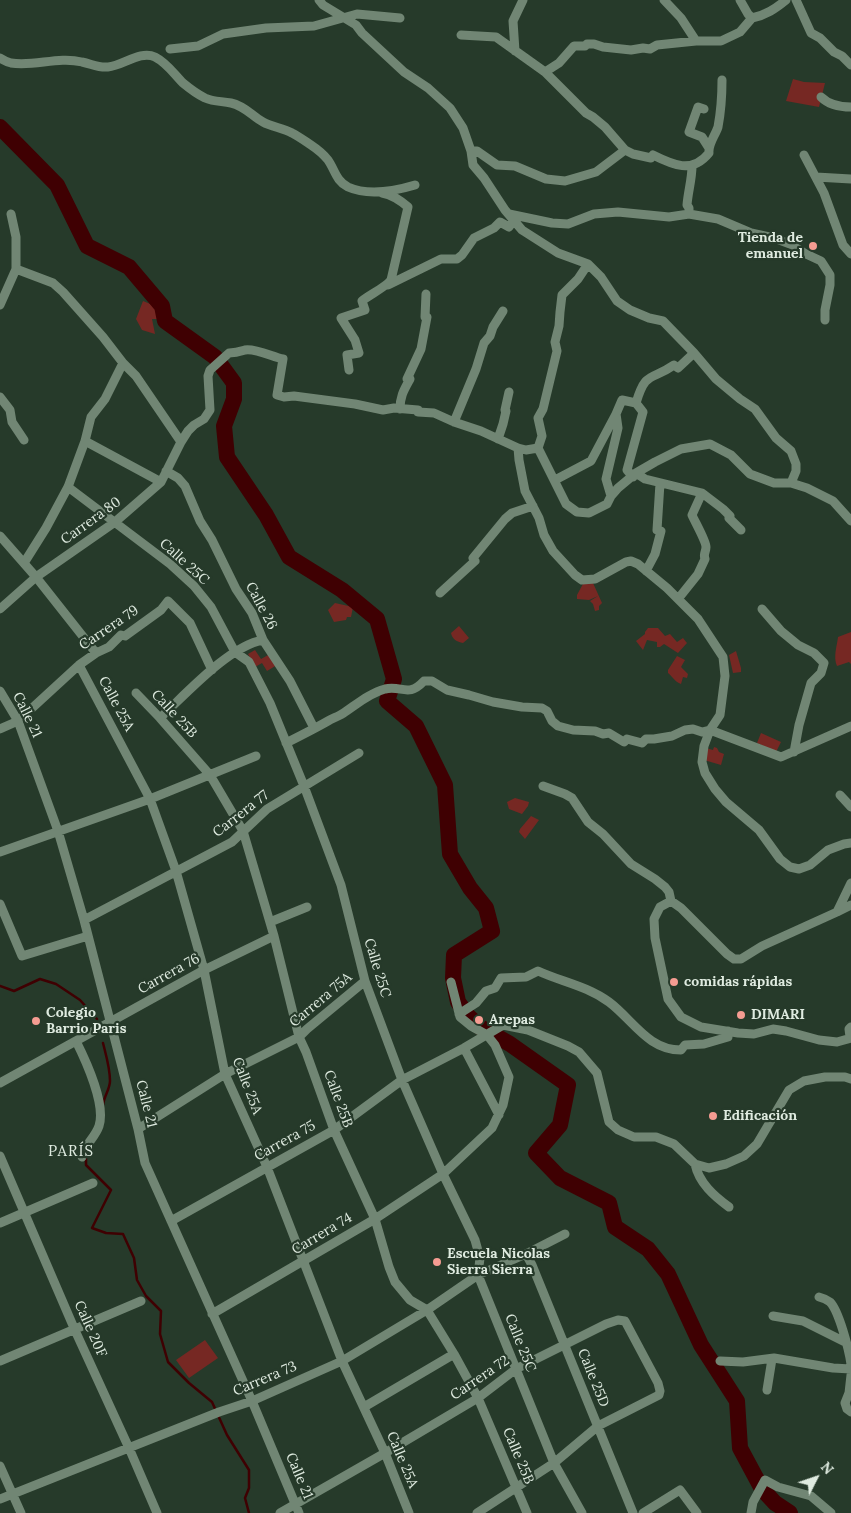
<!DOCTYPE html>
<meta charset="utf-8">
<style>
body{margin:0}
#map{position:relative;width:851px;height:1513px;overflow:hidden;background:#263a2a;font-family:Lora,serif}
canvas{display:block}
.north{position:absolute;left:791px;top:1453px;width:50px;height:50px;-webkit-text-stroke:4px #263a2a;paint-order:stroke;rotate:49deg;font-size:14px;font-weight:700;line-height:20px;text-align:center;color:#dfebe0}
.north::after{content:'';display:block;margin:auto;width:18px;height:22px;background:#dfebe0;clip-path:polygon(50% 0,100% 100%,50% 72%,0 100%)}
</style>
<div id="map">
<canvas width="851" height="1513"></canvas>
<div class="north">N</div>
</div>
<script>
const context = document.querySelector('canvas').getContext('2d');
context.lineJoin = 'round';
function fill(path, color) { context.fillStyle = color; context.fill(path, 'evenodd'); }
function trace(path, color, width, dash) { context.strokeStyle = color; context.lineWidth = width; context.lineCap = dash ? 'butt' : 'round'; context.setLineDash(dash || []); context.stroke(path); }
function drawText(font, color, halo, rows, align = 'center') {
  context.font = font + ' Lora,serif'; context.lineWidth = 4.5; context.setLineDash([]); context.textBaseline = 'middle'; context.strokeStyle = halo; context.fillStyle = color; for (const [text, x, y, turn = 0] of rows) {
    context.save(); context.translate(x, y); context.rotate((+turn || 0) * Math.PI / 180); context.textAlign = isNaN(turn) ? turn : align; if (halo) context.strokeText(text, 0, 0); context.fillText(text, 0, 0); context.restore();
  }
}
fill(new Path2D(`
 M793,79l11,3 21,1 -6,24 -33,-6z
 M143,301l17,7 3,11h-11l3,15 -13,-4 -6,-11z
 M584,582l9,1 9,20 -3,3v4l-4,1 -2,-7 -3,-3 8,-5 -9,4 -12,-1v-4z
 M335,603l18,4 -2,10h-4l-1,3 -12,2 -6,-12z
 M459,626l10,12 -6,5c-6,-1 -11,-4 -12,-10z
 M648,628h10l7,8 5,-2 7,8 6,-4 4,5 -9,10 -14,-9 -4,3h-3v-5l-10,-2 -4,10 -7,-9 9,-7v-2z
 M851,632v32l-2,-2 -12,4c-4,-9 0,-20 1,-29z
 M255,650l6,9 9,-5 7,11 -10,6 -5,-8 -7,4 -7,-13z
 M736,651l5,17v4l-8,1 -4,-18z
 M677,656l8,4 -4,7 7,7 -1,4 -4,-1 -2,7c-6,-2 -8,-7 -13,-11v-3z
 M761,733l20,9 -5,10 -19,-9z
 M714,747l3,1 2,4 5,2 -3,11 -17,-5 2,-12 7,2z
 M515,798l14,4 -1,4 -6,8 -13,-5 -2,-7z
 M531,816l8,4 -14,19 -6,-7 1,-3z
 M205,1340l13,18 -29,20 -13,-18z`), '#762823');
trace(new Path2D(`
 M0,986l14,5 26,-12 16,5 24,16 17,19
 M103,1043c3,12 7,25 7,38 0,8 -6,15 -7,24
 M86,1156v9l25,25 -19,38 14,5 17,1 11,24 3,22 9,16 15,15 -1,23 8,28 21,21 23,19 15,33 22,35v18l-4,10 4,15`), '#3f0002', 2.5);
trace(new Path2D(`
 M0,127l57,58 30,61 42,21 33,39 3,15 50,36 19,26v16l-10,27 3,31 39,58 23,42 53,33 35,29 17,60 -7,22 29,25 29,59 5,69 20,34 16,20 6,23 -38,24 -1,23 5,24 10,14 12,11 30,17 58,41 -8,40 -24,28 24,25 49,25 6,24 33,22 20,25 33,71 36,56 3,47 22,41 13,14 15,10`), '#3f0002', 16);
trace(new Path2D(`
 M319,0l4,5 33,20 6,8 42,39 24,16 22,20 13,20 8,23 2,14 11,13 21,32 17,20 36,23 30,11
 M664,0l17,18 15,23
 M740,0l8,14 4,4
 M796,0l15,33 9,5 14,14 8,4 9,9
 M461,35l35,2 49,35 41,41 7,4 12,10 20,23 8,4 18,4 2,-3c20,10 39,19 56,-2 -1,-9 6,-17 9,-26 3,-16 4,-31 4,-47
 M587,44h7l9,3 28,3 12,-2 7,1 7,-4 39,-4h25l19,-9 12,-14c14,-3 23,-9 34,-18
 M170,49l28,-3 25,-12 43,-6 48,-2 43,-12 43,4
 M515,51l-2,-30 10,-21
 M0,58c3,2 7,4 11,5 23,4 47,-7 71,-1 10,2 16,6 26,5 15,-1 32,-17 47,-10 12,6 19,17 28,26 6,5 14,11 22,15 9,4 17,3 26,5 14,3 21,13 32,19 9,5 20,6 29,11 6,3 13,8 19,12 6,4 13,10 17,15 7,10 8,21 20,27 20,9 47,4 67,-2
 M545,72l14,-9 15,-17h11l2,-2h4
 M821,97c8,8 19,10 30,10
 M704,109l-6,-2 -9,25 13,5 7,11
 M471,151h6l20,14 18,1 31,13 19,2 31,-9 29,-22
 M804,155l20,38 19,52 8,9
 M816,177l35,2
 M509,214l43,9 16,1 26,-10 24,-2 51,5 20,-3 29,5 33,14 23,5 16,6 16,10 15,7 9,14v10l-5,25v10
 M689,214v-6l-2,-3c1,-13 5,-26 5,-39
 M588,264l13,13 16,24 13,9 19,8 14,3 31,32 22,26 24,20 15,10 21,29 15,13 5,13v7l-5,12h-17l-24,-9 -19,-19 -21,-11 -29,5 -26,13 -19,11 -18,15 -7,8 -4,8 -18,9 -12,-1 -11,-8 -28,-56 4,-12 -4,-18 5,-9 14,-58 -2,-9 4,-16 1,-14 2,-17 16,-16z
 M16,269l37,14 10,9 40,45 20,26 13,13 45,66
 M388,285l53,-26h16l5,-4 12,-17 20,-10 6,-6 9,5 5,-7
 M0,305l16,-36v-32l-5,-23
 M349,370l-2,-15 12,-2 -4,-13 -14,-22 24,-8 -3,-9c7,-6 24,-14 29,-21l17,-73c-8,-7 -15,-12 -26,-14
 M0,397l10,13 2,12 12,18
 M400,409c0,-13 4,-19 10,-30h-3l14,-30 6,-32h-2l1,-23
 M454,422l22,-53 8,-26 6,-7 3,-9 10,-16
 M498,439l5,-15 3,-13 -1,-1 4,-18
 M85,441l76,41
 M518,448l1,12 6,31 14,27 5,17 9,16 22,24 7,5 13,-1 31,-17 5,-1 7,3 29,24 31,31 25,38 2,19 -5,39 -10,15 -6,16 -2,16 3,11 10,16 11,13 33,28 21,29 10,8 9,2 11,-4 18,-15 16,-6 7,-1
 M166,471l12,7 7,8 15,35 12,19 24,49 16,24 11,27 27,41 24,47
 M636,473l9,6 57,14 21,16 7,7 -1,2 12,12
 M633,477l-6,-7 16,-58 -7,-9
 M555,480l36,-19 25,-47
 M791,483l16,5 26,13 18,20
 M68,487l102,77 24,22 17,21 24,45 14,10 21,41 34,83 37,99 24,96 37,99 41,94 32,66 5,18 -2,17 76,188 28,50
 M611,496l-5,-17 12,-51 -2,-14 6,-14 14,3c10,-33 15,-22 38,-38l4,3 16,-15
 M0,536l36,41 60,76
 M24,563l22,-35 22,-41 17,-46 6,-24 14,-18 18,-36
 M646,571l9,-17 6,-23 -4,-1 3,-47
 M440,593l35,-32 -2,-3 32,-39 7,-6 21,-7
 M678,599l20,-25 7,-15c-2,-5 1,-7 1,-12 0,-6 -11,-25 -14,-32l10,-22
 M0,609l36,-32 79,-55 46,-40 20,-40 7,-11 6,-6 10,-6 6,-9 -2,-34 2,-6 19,-17c8,0 10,-1 16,-3 10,-2 28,7 38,9l-6,36 7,2 10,-1 61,8 28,6 11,-2 24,2v2l16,1 20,9 27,9 37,17 8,2 12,-2
 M762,609l19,22 17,14 16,8 10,10 -3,10 -10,10 -12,42 -5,27
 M79,665l71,134 26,72 28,99 21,104 42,93 75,194 43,92 24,60
 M0,691l18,30 40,110 26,89 54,209 7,34 107,238 47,112
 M136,693l24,25 50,57 33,56 31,105 25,101 7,15 28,78 41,89 14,48 6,15 15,18 17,10 27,44 24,44 49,115
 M160,718c26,-24 69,-72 103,-78
 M0,729l18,-8 61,-56 17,-12 13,-6 12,-12 4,1 36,-26 7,-9 22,22 22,47
 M286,743c14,-7 28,-14 42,-22 5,-3 12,-5 17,-9 12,-8 25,-19 40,-23 17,-4 23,9 39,-8h8l15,9 22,5 24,7 29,5 20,1 5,3 5,10 6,5 15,4 22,1 8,3 6,-1 15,9 3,-3 15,4 4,-4h8l18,-3 13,-6 8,-1 9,3 8,-2 71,27 70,-31
 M543,786l22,8 7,4 16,24 15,12 28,30 24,15 10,8 4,5 2,9
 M840,795l11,12
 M0,852l150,-53 106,-43
 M851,883l-14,29 -75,34 -21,13h-7l-7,-5 -46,-46 -10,-7 -11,6 -6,12 1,19 13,61 13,18 20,10 37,6 16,1 19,-5 13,2 33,9 18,2 14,-4
 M0,904l22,52 66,-20
 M837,912l14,-7
 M84,920l148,-78 35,-33 92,-56
 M270,922l37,-15
 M459,1014l17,-11 10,-12 9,-3 6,-10 25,-1 12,-6c24,11 49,15 71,31 24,18 39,48 72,48l4,-5 19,-1 24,-7v-6
 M850,1037l-1,-8 2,-2
 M76,1041c10,20 30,64 23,85 -4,12 -15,19 -17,31
 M464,1048l35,67
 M0,1083l204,-113 70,-34
 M138,1129l87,-55 74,-37 8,-8 58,-48
 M0,1156l74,172 55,120 28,65
 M695,1164c4,19 19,32 34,43
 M171,1221l163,-91 68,-50 62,-32 39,-23 25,5 40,16 11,6 18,21 12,49 9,8 16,7h22l18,7 21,20 14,4 17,-4 18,-8 13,-12 32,-54 15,-9 21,-4h20l6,2
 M0,1223l93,-40
 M526,1254l6,11 101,248
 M819,1297c4,1 7,2 11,5 9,9 19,48 21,62
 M212,1314l163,-95 68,-45 49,-46 11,-23 6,-28 -14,-32 -8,-10 -16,-9 -11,-9 -9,-35
 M773,1316l30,5 42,21
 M0,1361l141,-60
 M720,1361l23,1 31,-4 59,10 18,1
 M851,1375l-2,18 -4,10 2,6 4,3
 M767,1390l5,-31
 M364,1407l90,-53
 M0,1466l21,47
 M0,1499l219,-87 33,-11 90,-40 85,-51 51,-35 48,-21 39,-20
 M280,1513l105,-60 93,-55 38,-29 90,-45 12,-4 7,1 33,62 2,8 -1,4 -61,31 -44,37 -77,50
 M643,1513l37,-23 17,23
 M751,1513l2,-11 12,-22 13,7 33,9 20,17`), '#718674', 9);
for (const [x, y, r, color] of [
 [813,246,5,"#f59c92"],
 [674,982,5,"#f59c92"],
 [741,1015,5,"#f59c92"],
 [479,1020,5,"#f59c92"],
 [36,1021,5,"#f59c92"],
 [713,1116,5,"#f59c92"],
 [437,1262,5,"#f59c92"]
]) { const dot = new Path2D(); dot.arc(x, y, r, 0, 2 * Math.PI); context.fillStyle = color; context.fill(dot); trace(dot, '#263a2a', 2); }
drawText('bold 14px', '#dfebe0', '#263a2a', [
 ["Tienda de",803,238,"right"],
 ["emanuel",803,254,"right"],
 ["comidas rápidas",684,982],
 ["Colegio",46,1013],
 ["Barrio Paris",46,1029],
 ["DIMARI",751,1015],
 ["Arepas",489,1020],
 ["Edificación",723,1116],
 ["Escuela Nicolas",447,1254],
 ["Sierra Sierra",447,1270]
], 'left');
drawText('14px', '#dfebe0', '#263a2a', [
 ["Carrera 80",91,521,-36],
 ["Calle 25C",184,562,42],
 ["Calle 26",261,606,62],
 ["Carrera 79",109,628,-34],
 ["Calle 25A",116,704,62],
 ["Calle 25B",174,714,47],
 ["Calle 21",27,715,64],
 ["Carrera 77",241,814,-38],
 ["Calle 25C",377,968,73],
 ["Carrera 76",169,974,-29],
 ["Carrera 75A",321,1000,-40],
 ["Calle 25A",247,1086,69],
 ["Calle 25B",338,1099,70],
 ["Calle 21",146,1104,76],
 ["Carrera 75",285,1141,-29],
 ["Carrera 74",322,1234,-31],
 ["Calle 20F",90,1329,66],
 ["Calle 25C",520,1343,68],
 ["Carrera 72",480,1378,-34],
 ["Calle 25D",593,1378,68],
 ["Carrera 73",265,1379,-23],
 ["Calle 25B",518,1456,67],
 ["Calle 25A",402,1460,67],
 ["Calle 21",299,1476,67]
]);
context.letterSpacing = '1px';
drawText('15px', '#dfebe0', '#263a2a', [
 ["PARÍS",71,1152]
]);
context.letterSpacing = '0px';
</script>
